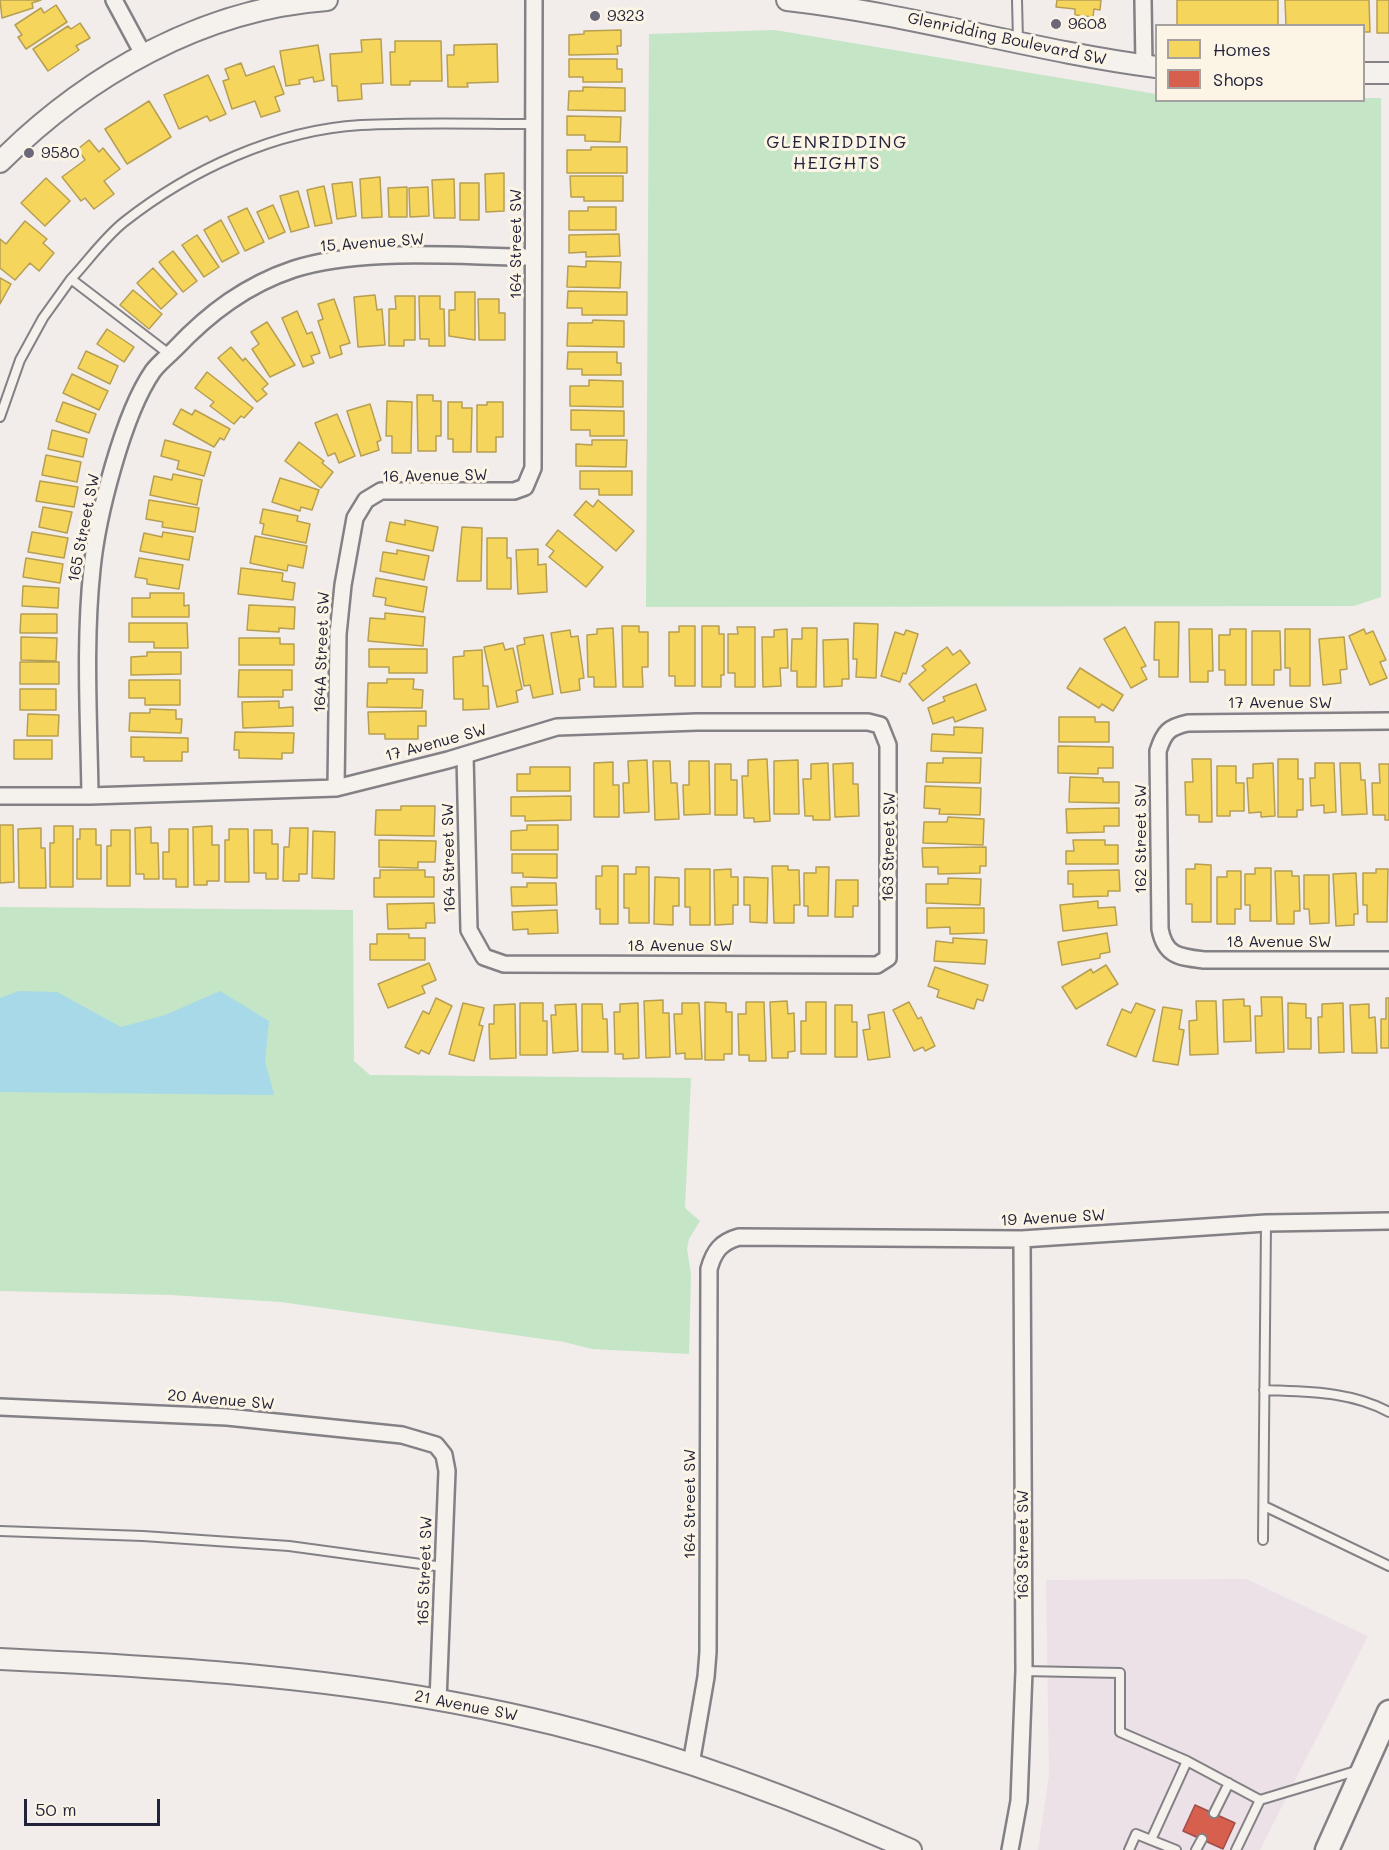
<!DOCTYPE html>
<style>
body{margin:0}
#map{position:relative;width:1389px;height:1850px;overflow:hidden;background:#f2eceb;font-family:Mali,sans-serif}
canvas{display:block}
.legend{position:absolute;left:1155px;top:24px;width:210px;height:78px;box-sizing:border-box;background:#fcf5e5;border:2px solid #a5a1a1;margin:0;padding:8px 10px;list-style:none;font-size:18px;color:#22223b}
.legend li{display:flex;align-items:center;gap:12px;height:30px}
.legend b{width:30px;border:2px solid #a5a1a1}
.scale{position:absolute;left:24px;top:1799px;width:136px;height:27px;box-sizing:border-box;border:3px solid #22223b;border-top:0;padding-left:8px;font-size:18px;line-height:21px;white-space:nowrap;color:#22223b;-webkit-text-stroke:4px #fcf5e5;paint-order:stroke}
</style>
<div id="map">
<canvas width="1389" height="1850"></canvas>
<ul class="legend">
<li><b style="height:16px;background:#f6d55c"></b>Homes</li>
<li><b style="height:16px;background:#d6604d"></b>Shops</li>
</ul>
<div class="scale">50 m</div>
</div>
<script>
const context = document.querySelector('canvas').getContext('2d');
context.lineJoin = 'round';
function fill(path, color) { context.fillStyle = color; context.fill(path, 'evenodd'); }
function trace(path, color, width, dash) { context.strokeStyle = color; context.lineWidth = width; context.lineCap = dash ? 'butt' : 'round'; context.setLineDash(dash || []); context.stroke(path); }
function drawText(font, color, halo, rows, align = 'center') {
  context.font = font + ' Mali,sans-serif'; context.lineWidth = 6; context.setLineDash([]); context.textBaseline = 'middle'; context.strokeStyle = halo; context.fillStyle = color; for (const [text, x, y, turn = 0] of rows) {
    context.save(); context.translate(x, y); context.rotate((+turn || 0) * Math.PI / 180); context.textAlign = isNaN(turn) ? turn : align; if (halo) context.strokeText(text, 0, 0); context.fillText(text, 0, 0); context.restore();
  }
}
fill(new Path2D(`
 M1246,1579l122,57 -108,214h-222l11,-75 -3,-195z`), '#ebe1e7');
fill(new Path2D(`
 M775,30l381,64v6h208v-2h17v499l-27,9 -708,1 3,-573z
 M0,907l353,3 1,151 16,14 321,3 -6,130 15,13 -11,18 -2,10 4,25 -2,80 -97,-5 -28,-7 -283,-40 -110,-7 -171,-4z`), '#c4e5c6');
fill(new Path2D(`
 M19,991l38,1 64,35 44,-12 55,-24 49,30 -4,40 9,34 -274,-3v-94z`), '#a7d9e8');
const homes = new Path2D(`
 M0,0h41l-9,3 1,5 -31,10z
 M1057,0h44l-1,10 -6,-1 -1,8 -18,-2v-6l-19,-2z
 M1177,0h101v26h-101z
 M1285,0h84l1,32h-6v-6h-78z
 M1377,0h12v33h-12z
 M56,5l11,17 -41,27 -8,-12 4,-2 -7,-10 26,-17 3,5z
 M80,23l10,15 -14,8 3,4 -31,21 -15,-22 35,-23 3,3z
 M621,30v16h-4l1,8 -49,1v-20l15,-1v-3z
 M381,39l2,44 -22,1 1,15 -24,2 -1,-15h-5l-2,-32 32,-2 -1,-12z
 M395,41h46l1,40h-32v4h-19l-1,-33h5z
 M497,44l1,38 -31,1 1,4h-20l-1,-32h7v-10z
 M318,45l6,35 -10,2 -1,-5 -14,3 1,4 -14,2 -6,-35z
 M569,59h48v10h5v13h-39v-5h-14z
 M241,63l5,13 28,-10 10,28 -9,3 5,14 -19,6 -6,-16 -23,8 -9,-28 6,-2 -4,-10z
 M208,75l18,39 -16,7 -3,-5 -28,13 -15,-34z
 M583,87l42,1v23l-57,-1 1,-19h14z
 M149,101l22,36 -44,27 -22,-35z
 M567,116l54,1 -1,25 -35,-1v-6h-18z
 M89,140l10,12 4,-4 17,21 -16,12 10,13 -20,15 -9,-11 -4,3 -19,-24 23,-17 -7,-11z
 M591,147h36v26h-60v-23h24z
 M504,173v38l-18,1 -1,-38z
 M570,176h53v25h-39v-4h-13z
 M380,177l2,40 -20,1 -2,-39z
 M46,178l24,23 -25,25 -24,-23z
 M454,179l1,39h-21l-2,-38z
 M352,182l4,34 -19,3 -5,-35z
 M460,183h19v37h-19z
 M324,186l8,37 -17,3 -8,-36z
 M407,187v30h-18l-1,-29z
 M428,187l1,29 -19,1 -1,-29z
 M298,191l11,36 -18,5 -11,-36z
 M273,205l12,27 -16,7 -12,-27z
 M588,207h28v23h-47v-19h19z
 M247,208l17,34 -19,9 -17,-34z
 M221,220l18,33 -17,9 -18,-32z
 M25,221l22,18 -4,4 11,10 -15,18 -9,-8 -15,17 -15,-12v-29l6,5z
 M619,234l1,22 -34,1v-5l-17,1v-18z
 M197,235l22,32 -15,10 -22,-32z
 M173,251l24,30 -14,11 -24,-30z
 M586,261l35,1 -1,26 -53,-1 1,-21 18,1z
 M153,268l24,26 -16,15 -24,-26z
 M0,278l11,6 -11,20z
 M133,290l29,24 -13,15 -29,-24z
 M568,291l59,1v23h-45v-7h-15z
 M455,292h20v48l-26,-4v-26h6z
 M375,295l2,15 5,-1 3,36 -27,2 -4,-50z
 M395,296h20v44h-11v6h-15v-37h7z
 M419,296h21v13h4l1,37h-16v-7h-9z
 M334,299l16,44 -10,3 2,8 -12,4 -12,-37 5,-2 -5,-15z
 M478,299h21v14h6v27h-26z
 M297,311l10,23 5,-2 8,21 -9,3 3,7 -11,4 -21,-49z
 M593,320l31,1v26l-57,-1 1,-23h24z
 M267,322l28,43 -25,12 -18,-28 7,-5 -8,-12z
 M107,329l27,18 -10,15 -27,-18z
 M231,347l12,14 2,-3 23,26 -6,5 5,5 -10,8 -39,-44z
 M86,351l32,15 -8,18 -32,-16z
 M568,352h49v11h4v12h-39v-6h-15z
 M207,372l46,36 -9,10 -3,-2 -7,8 -24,-18 4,-4 -19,-14z
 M72,374l36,17 -9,19 -36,-17z
 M589,380l34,1v26l-53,-1v-20h19z
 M417,395h16v6h8v35h-5v15h-18z
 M387,401l25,1 -1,51h-19v-17h-6z
 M63,402l33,12 -7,19 -33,-12z
 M448,402h14v6h10l-1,44h-18v-13h-5z
 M487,402h16v35h-7v15h-19v-47h10z
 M370,404l11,36 -4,2 2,8 -18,6 -14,-45z
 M181,409l11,6 3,-5 35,19 -6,11 -4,-2 -6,9 -41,-23z
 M571,410l53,1v25h-34v-6h-19z
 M337,414l18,42 -16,7 -4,-10 -7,3 -13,-33z
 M52,430l35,9 -4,18 -35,-8z
 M165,440l46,12 -7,24 -27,-7 2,-8 -18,-5z
 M592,440h35l-1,27 -50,-1v-22l16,1z
 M299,442l25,19 -2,2 11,9 -12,16 -36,-27z
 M46,455l35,7 -4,20 -35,-7z
 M580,471h52v24h-33v-6h-19z
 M173,474l29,6 -5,25 -47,-10 4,-19 18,4z
 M280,478l39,12 -7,20 -11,-3 -1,4 -28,-9z
 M40,481l38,6 -4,20 -38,-6z
 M149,500l50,8 -4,24 -33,-5 1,-5 -17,-3z
 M598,500l36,31 -18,20 -42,-36 12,-14 7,6z
 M43,507l29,5 -5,21 -28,-6z
 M263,509l35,7 -1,5 13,3 -4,19 -44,-9 2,-10 -4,-1z
 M405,520l33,7 -5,24 -47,-10 4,-19 15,3z
 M462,527l20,1 -1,53h-24z
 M558,530l45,37 -17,20 -37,-30 5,-6 -8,-6z
 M32,532l36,6 -4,20 -36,-6z
 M163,532l30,5 -4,23 -49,-9 4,-18 18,4z
 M255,536l52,10 -4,22 -15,-3 -1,6 -37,-8z
 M487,538h20v20h4v31h-24z
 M538,549v16l8,-1 1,28 -29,2 -2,-44z
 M397,550l32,6 -5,24 -44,-9 3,-19 14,2z
 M26,558l37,6 -3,19 -37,-6z
 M139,558l44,7 -4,24 -32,-5v-5l-12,-2z
 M241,568l42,5 -1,8 13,2 -2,17 -55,-6z
 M376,578l51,9 -4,25 -38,-7 1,-7 -13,-2z
 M23,586l36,2 -1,20 -36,-2z
 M150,593h34v13l5,-1v12h-57v-19h18z
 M249,605l46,2 -1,22 -15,-1v4l-32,-2z
 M385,613l40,4 -2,29 -55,-5 2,-23 15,1z
 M21,614h36v19h-37z
 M1155,622h24l-1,55h-19v-17h-5z
 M129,623h58l1,25h-34v-6h-25z
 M854,623l24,1 -2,54 -20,-1 1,-18h-4z
 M622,626h17v6h9v35h-6l1,20h-20z
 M679,626h16v60h-20v-10h-6v-44h10z
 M702,626h17v8h5v41h-3v12h-19z
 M737,627h18v60h-20v-14h-7v-39h10z
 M1125,627l21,39 -5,2 6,11 -16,9 -27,-49z
 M613,628l3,59h-22v-10h-6l-1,-42 10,-1v-5z
 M802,628h15l-1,59h-19v-16h-6l1,-32h10z
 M787,629l1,39h-8l1,18 -18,1 -1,-50h12v-7z
 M1189,629h23l1,42h-5v11h-18z
 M1230,629h16v56h-21v-15h-6v-35h11z
 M1285,629h25v57h-20v-18h-5z
 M1364,629l2,5 7,-3 13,29 -6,2 7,16 -17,7 -21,-49z
 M570,630l1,7 7,-1 6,42 -5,1 1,11 -19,3 -10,-60z
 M906,630l12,4 -12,40 -3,-1 -3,9 -19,-6 14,-44 9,3z
 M1252,631h28l1,39h-7v15h-22z
 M543,635l10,59 -20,4 -3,-13 -6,1 -7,-40 8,-2 -1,-6z
 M21,637l36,1 -1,23 -35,-1z
 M1344,637l3,32 -7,1 1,13 -18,2 -4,-46z
 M239,638h41v6h14v21h-55z
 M848,639l1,40h-7v7l-18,1 -1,-47z
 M503,643l2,7 8,-2 9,41 -6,2 2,11 -21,5 -13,-60z
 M947,647l6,8 7,-5 10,13 -47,38 -14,-17 17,-14 -4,-4z
 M369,649h58v24h-38v-6h-20z
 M482,650l1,36h5l1,23 -26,1v-11h-9l-1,-42 11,-1v-5z
 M147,652h34v22l-50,1v-18l16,-1z
 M20,662h39v22h-39z
 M1080,668l43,27 -10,16 -11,-7 -3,4 -32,-20z
 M239,670h53v20h-9v7h-45z
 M387,679h27l-1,10 10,1 -1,18 -55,-1 1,-24h19z
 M129,680h51v25h-35v-7h-16z
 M976,684l10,26 -31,12 -2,-5 -20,7 -5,-16 17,-7 -2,-4z
 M20,689h36v21h-36z
 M279,701v7l14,-1v19l-50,2 -1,-26z
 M150,709l26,1v9h6l-1,14 -52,-2 1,-18h20z
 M426,711v15h-8v13h-33v-5h-16l-1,-22z
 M28,714l31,1 -1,21h-31z
 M1059,717h36v5h14v20h-50z
 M954,727l29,1 -1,25 -51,-2 1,-17 22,1z
 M235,732l59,1 -1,20h-11v6l-43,-1v-8h-5z
 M131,737l57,1v14h-6v9h-38v-4h-13z
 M14,740h38v19h-38z
 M1058,746l55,1v21h-15v6l-40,-1z
 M943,758h38l-1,25 -54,-1 1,-19h16z
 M767,759l3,62 -16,1v-4h-10l-2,-42h6v-16z
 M1192,759h19l1,63h-13v-7h-13l-1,-33h8z
 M1278,759h20v20h5v31h-6v7h-19z
 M647,760l2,52 -25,1 -1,-30h6l-1,-22z
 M798,760l1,54h-25v-53z
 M653,761h17l1,22h6l2,36 -24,1z
 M689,761h20l1,53 -26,1 -1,-30h6z
 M613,762v23h6v32h-25v-54z
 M828,763l2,57h-17v-4h-8l-2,-37h8v-15z
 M853,763v21h5l1,32 -24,1 -2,-53z
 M1273,763l2,53 -14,1v-5l-12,1 -2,-35h6v-14z
 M1315,763h19l2,49 -12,1v-8l-13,1 -1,-28h5z
 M1340,763h20l1,17h4l2,34 -25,1z
 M715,764h16v16h6v35h-22z
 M1379,764h10v56h-4v-5h-12l-1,-32h8z
 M1217,766h19v17h8v28h-14v5h-13z
 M530,767h40v24h-53v-17h13z
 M1070,777l33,1v4h16v21l-50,-1z
 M925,786l56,2 -1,27 -41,-1 1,-5 -16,-1z
 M571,796v24l-46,1v-5h-14v-19z
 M401,806h34l-1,30 -59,-1 1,-25h25z
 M1119,808v18h-15v6l-37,1 -1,-24z
 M948,817l36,2 -1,26 -60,-2 1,-21h23z
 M0,825h13l1,57 -14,1z
 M527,825h31v25h-47v-19l16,-1z
 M54,826h19v61h-23v-44h4z
 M212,826v19h7v36h-12v4h-13l-1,-58z
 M151,827v16h7l1,36h-15v-5h-8l-1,-46z
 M41,828v20h4l1,40h-27l-1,-59z
 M290,828h18l-1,46h-8v7h-16l1,-34h5z
 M80,829h16v16h5v34h-24v-40h3z
 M169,829h19v58h-12v-8h-13v-27h6z
 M229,829h19l1,53h-24v-42h4z
 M111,830h19v56h-23v-40h4z
 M254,830h18v14h6v35h-12v-6h-12z
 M313,831l22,1 -1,47 -22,-1z
 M379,840l57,1 -1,21h-17v6l-39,-1z
 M1073,840h32v5h13v19h-52v-13h8z
 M986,847v19h-6v7l-42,1v-7h-15l-1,-19z
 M512,854h45v24l-34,-1v-4h-11z
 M1195,864l16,1v57h-19v-18h-6v-35h9z
 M602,866h16v58h-18v-15h-4v-33h6z
 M772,866h16v4h11l1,35h-6v18h-20z
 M636,867h13v56h-20v-15h-5v-34h12z
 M816,867h13l-1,49h-20v-10h-4v-33h12z
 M1255,868h16v53h-21v-16h-5v-31h10z
 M685,869h25v56h-20v-18h-5z
 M731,869v8h7v28h-5v19l-18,1 -1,-55z
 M1376,869h12l-1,53h-20v-17h-4v-32h13z
 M380,870h45v7h9v20h-60v-19h6z
 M1119,870l1,21h-12v5l-35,1v-13h-5v-13z
 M1227,871h14v38h-6v15h-18v-47h10z
 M1275,871h17v5h7l1,35h-6v13h-17z
 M1356,873l2,41h-4v11l-18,1 -3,-52z
 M1304,875h25v48l-19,1 -1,-15h-5z
 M655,877l24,1v28h-6v19l-19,-1z
 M744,877l24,1 -1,45 -17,-1v-17h-6z
 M948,878l33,1 -1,26 -54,-2v-19h22z
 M836,880h22v26h-5v11h-18z
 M527,883h29l1,22 -45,1 -1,-19h16z
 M1098,901v7l17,-1 2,18 -54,6 -3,-26z
 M434,903l1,20h-9v5l-38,1 -1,-25z
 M927,908h57v25l-34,1v-7l-23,1z
 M557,910l1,23 -30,1v-5l-15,1 -1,-18z
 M1107,933l3,19 -10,2v4l-38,7 -4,-23z
 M377,934h32v4h16v22h-55v-16h7z
 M953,938l34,2 -2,24 -51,-3 2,-20 17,2z
 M429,963l7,17 -14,6 3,7 -37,15 -10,-24z
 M1106,965l12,19 -42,25 -14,-22 29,-18 2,4z
 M935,967l53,18 -5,16 -6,-2 -3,10 -37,-12 2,-7 -11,-4z
 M1261,997h21l2,55 -28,1 -1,-37h7z
 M436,998l16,8 -23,48 -8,-4 -2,4 -14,-7 18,-36 6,3z
 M1386,998h3v50h-8v-29h5z
 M1244,999v7h6l1,35 -27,1 -1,-42z
 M663,1000v13h6l1,44 -24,1 -2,-57z
 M787,1001l1,13 6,-1 1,38 -7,1v6h-16l-2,-56z
 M1196,1001h20l2,53 -28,1 -1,-34 8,-1z
 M705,1002l21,1v9h6v42h-8v6h-19z
 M746,1002h18l2,59h-17v-6h-10l-1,-41h8z
 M806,1002h20v52h-25v-33h5z
 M909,1002l9,17 3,-2 14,29 -10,5 -2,-4 -9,4 -21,-41z
 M463,1003l21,5 -5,17 4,1 -9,35 -25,-7z
 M520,1003h23v18h4v34h-27z
 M638,1003l1,55 -16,1v-5h-8l-1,-42h6v-8z
 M682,1003h17l3,56h-17v-6l-9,1 -2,-40h8z
 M1136,1003l19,7 -19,47 -29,-12 15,-36 9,4z
 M1288,1003l18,1v14h5v31h-23z
 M1343,1003l1,49 -25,1 -1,-36h4v-13z
 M515,1004l1,54 -26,1 -1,-35h5v-19z
 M576,1004l2,47 -25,2 -2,-38h5l-1,-10z
 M582,1004h20l1,15h4l1,33h-26z
 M1369,1004v14l6,-1 2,36h-25l-2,-48z
 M835,1005h17v17h5v35h-22z
 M1163,1007l19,3 -3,19 5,1 -6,35 -25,-4z
 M884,1012l6,45 -22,3 -5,-30 7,-1 -2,-14z`);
fill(homes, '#f6d55c');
trace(homes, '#b69f52', 1.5);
const shops = new Path2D(`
 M1195,1805l40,18 -12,26 -40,-18z`);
fill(shops, '#d6604d');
trace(shops, '#a04d48', 1.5);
const service = new Path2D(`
 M1017,0l1,40
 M71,279c17,-18 33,-41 53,-57 66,-52 152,-92 237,-97 58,-3 116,-1 173,-1
 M0,417l20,-57 23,-42 28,-39 98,75
 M1264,1390c44,2 86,1 125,22
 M1264,1506l125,60
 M0,1531l143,5 146,10 154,21
 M1263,1540l3,-317
 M1024,1671l96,2v59l67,29 73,39 -24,50
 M1260,1800l99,-30
 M1214,1813l15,-30
 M1151,1840l36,-79
 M1129,1850l7,-16 40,16
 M1196,1850l6,-11`);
const minor = new Path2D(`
 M114,0l29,54
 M1143,0l1,66
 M1389,721l-201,2c-19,4 -24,9 -30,28l2,178c5,27 19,28 44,31h185
 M336,788l2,-154 5,-49 12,-67 11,-18 15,-9h133l11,-4 8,-19 1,-468
 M0,796h90l246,-8 112,-28 109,-33 140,-5h171l12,3 8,20v213l-11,7 -373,-1 -20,-7 -15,-27 -4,-175
 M90,796c-1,-75 -6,-152 2,-227 5,-52 31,-155 61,-198 6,-8 15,-15 22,-22 34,-36 71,-64 119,-80 68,-22 167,-12 239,-12
 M0,1407l227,10 175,18 34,10 8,10 3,16 -9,230
 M691,1764l15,-87 2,-25 1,-383c5,-18 12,-27 30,-32l283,2 244,-16 123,-2
 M1010,1850l9,-49 5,-130 -2,-432`);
const tertiary = new Path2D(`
 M787,0c125,14 245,51 369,67
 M1364,73h25
 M0,162c87,-87 203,-153 327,-162
 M0,1659c171,8 342,18 510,55 138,30 273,79 401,136`);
const secondary = new Path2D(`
 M1327,1850l62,-138`);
trace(service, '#848186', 12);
trace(minor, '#848186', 20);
trace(tertiary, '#848186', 24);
trace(secondary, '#848186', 27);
trace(service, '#f5f1ec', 8);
trace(minor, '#f5f1ec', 15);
trace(tertiary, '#f5f1ec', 20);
trace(secondary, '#f5f1ec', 22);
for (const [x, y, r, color] of [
 [595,16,6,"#6b6979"],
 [1056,24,6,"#6b6979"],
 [29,153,6,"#6b6979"]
]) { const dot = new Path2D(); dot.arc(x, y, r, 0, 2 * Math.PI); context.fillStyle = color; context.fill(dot); trace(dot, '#fcf5e5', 2); }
drawText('16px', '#22223b', '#fcf5e5', [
 ["9323",607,16],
 ["9608",1068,24],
 ["9580",41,153]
], 'left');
drawText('16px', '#22223b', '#fcf5e5', [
 ["Glenridding Boulevard SW",1007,39,12],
 ["15 Avenue SW",372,243,-4],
 ["164 Street SW",516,244,-90],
 ["16 Avenue SW",435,476,-1],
 ["165 Street SW",84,528,-79],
 ["164A Street SW",322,652,-88],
 ["17 Avenue SW",1280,703],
 ["17 Avenue SW",436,743,-15],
 ["162 Street SW",1141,839,-90],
 ["163 Street SW",889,847,-89],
 ["164 Street SW",449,858,-91],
 ["18 Avenue SW",1279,942],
 ["18 Avenue SW",680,946],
 ["19 Avenue SW",1053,1218,-3],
 ["20 Avenue SW",221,1400,5],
 ["164 Street SW",690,1504,-90],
 ["163 Street SW",1023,1545,-90],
 ["165 Street SW",425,1571,-88],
 ["21 Avenue SW",466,1706,11]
]);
context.letterSpacing = '1.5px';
drawText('18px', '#22223b', '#fcf5e5', [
 ["GLENRIDDING",837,142],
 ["HEIGHTS",837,163]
]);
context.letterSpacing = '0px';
</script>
